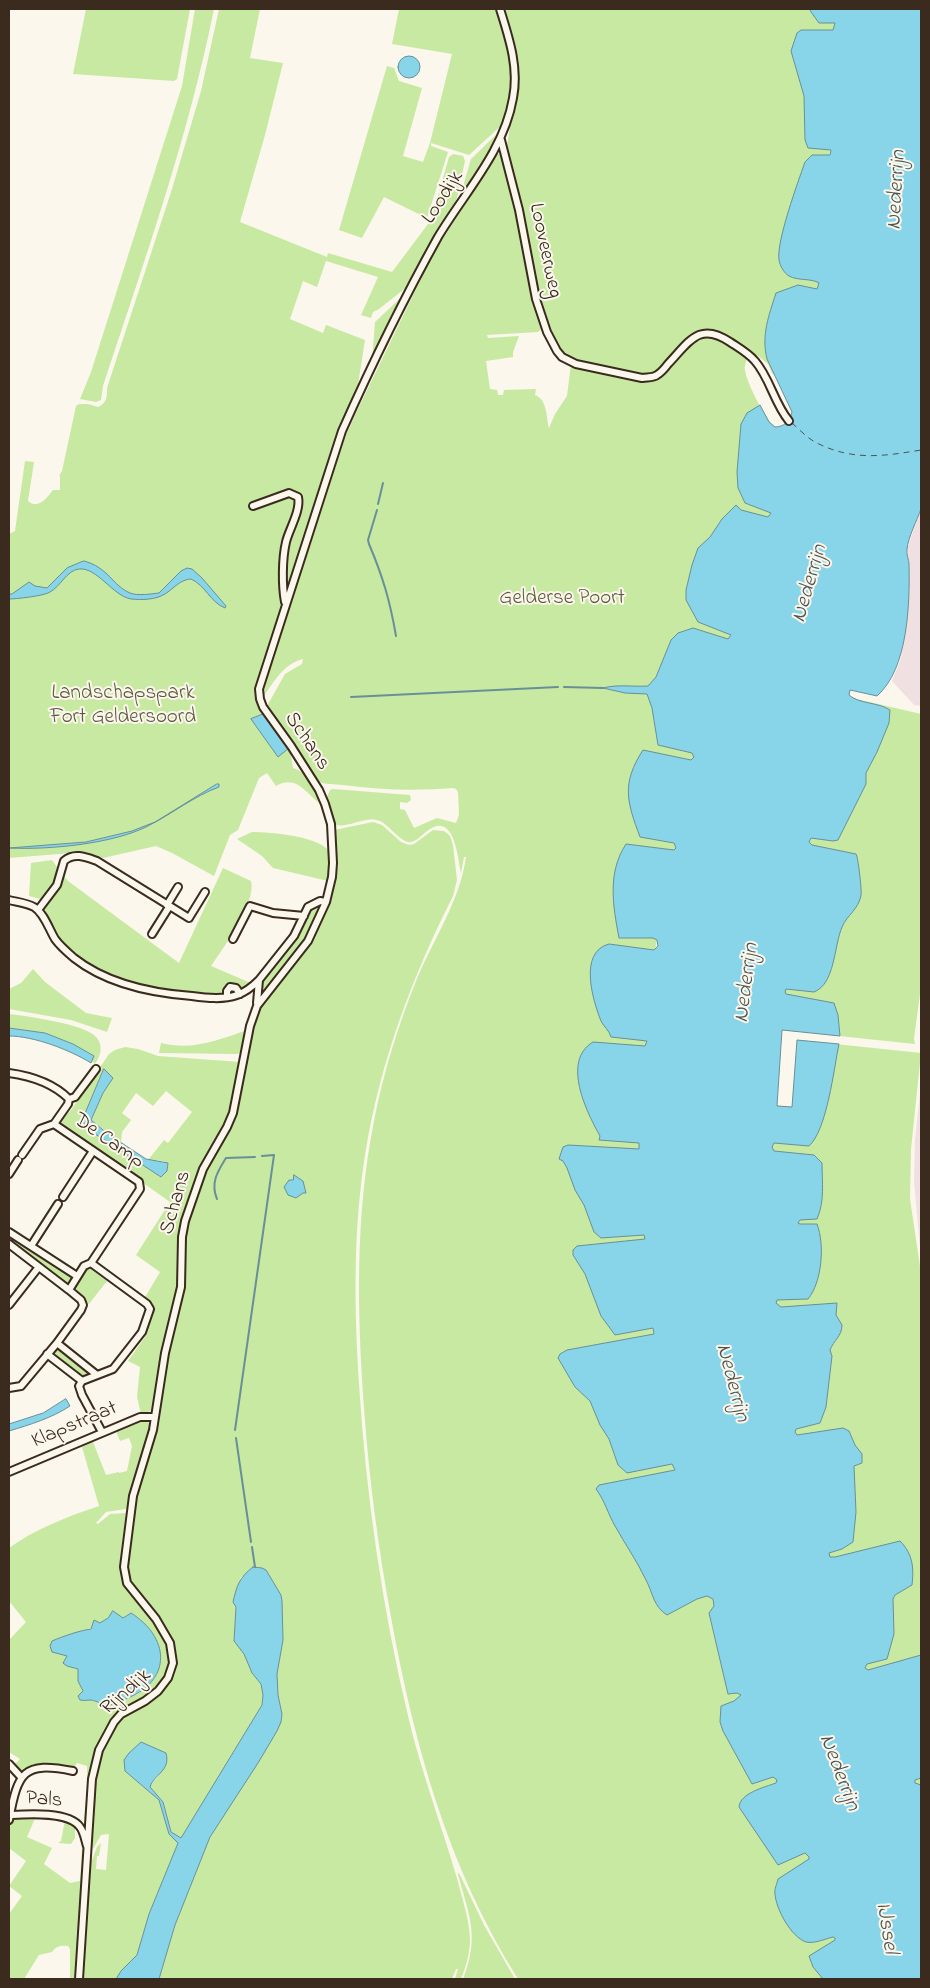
<!DOCTYPE html>
<style>
body{margin:0}
#map{position:relative;width:930px;height:1988px;overflow:hidden;background:#fbf7ec;font-family:"Indie Flower",sans-serif}
canvas{display:block}
.frame{position:absolute;inset:0;border:10px solid #3b2a1e;pointer-events:none}
</style>
<div id="map">
<canvas width="930" height="1988"></canvas>
<div class="frame"></div>
</div>
<script>
const context = document.querySelector('canvas').getContext('2d');
context.lineJoin = 'round';
function fill(path, color) { context.fillStyle = color; context.fill(path, 'evenodd'); }
function trace(path, color, width, dash) { context.strokeStyle = color; context.lineWidth = width; context.lineCap = dash ? 'butt' : 'round'; context.setLineDash(dash || []); context.stroke(path); }
function drawText(font, color, halo, rows, align = 'center') {
  context.font = font + ' "Indie Flower",sans-serif'; context.lineWidth = 4; context.setLineDash([]); context.textBaseline = 'middle'; context.strokeStyle = halo; context.fillStyle = color; for (const [text, x, y, turn = 0] of rows) {
    context.save(); context.translate(x, y); context.rotate((+turn || 0) * Math.PI / 180); context.textAlign = isNaN(turn) ? turn : align; if (halo) context.strokeText(text, 0, 0); context.fillText(text, 0, 0); context.restore();
  }
}
fill(new Path2D(`
 M921,509v197l-7,-1 -22,-24 9,-23 3,-21 5,-70 -2,-18z
 M921,1085v173l-7,-76 1,-43z`), '#f0e0e2');
fill(new Path2D(`
 M86,9h104l-13,70 -3,2 -101,-7z
 M195,9h19c-26,129 -70,253 -111,377l-2,14 -5,2 -16,-3 11,-27 91,-286z
 M219,9h41l-10,49 33,5 -18,72 -25,87 87,35 1,-4 64,19 39,-52 18,-63 4,-3 10,2 2,5 -10,46 -43,76 -33,26 -6,3 -2,6 -10,-3 17,-38 -52,-16 -9,26 -14,-6 -13,38 33,14 3,-8 39,15 -8,51 -18,46 -69,205 -13,49 4,18 32,45 -2,2 2,12c18,6 23,21 29,37 -16,-11 -25,-31 -46,-19l-9,-13 -8,5 -21,52 -8,5 -16,41 -42,-23 -16,-7 -53,12 -19,-6 -75,6v-324l6,-3 10,-70 9,1 -6,39c10,9 19,-3 25,-11h7v-14h-1l3,-5 14,-65 3,-2h9l10,3c9,-4 9,-10 9,-19l65,-199 29,-98z
 M399,9h99l14,53 -1,35 -8,27 -34,31 -38,-12v3l17,6 -21,66 -43,-21 -22,41 -23,-8 48,-164 7,2 5,13 23,7 -19,68 20,6 7,-19 22,-89 -60,-10z
 M503,9h332l1,16 -6,124 -11,135 -26,129 -17,-36 -4,-4 -4,-9 -11,-9 1,4c-11,-10 -36,-30 -51,-28l-53,42 -7,3 -66,-15v2c-5,-3 -11,-4 -15,-7 -15,-10 -23,-40 -27,-55l-32,-156 10,-61z
 M501,130l-7,17 -35,53 12,-41z
 M496,153l7,2 40,173 -5,4 -51,3 1,3 31,-2 -6,16v5l-27,4 4,28 7,1 1,5h5l1,-5 32,-1 -1,6c13,5 11,23 14,33l6,-14 12,-18 4,-32 25,8 50,9c28,-2 36,-42 66,-45l35,22c-1,4 -3,9 -2,12 1,12 21,50 30,57l-4,86 -40,121 -36,122 -39,189 -9,96 -6,104 4,95 8,90 22,139 66,225 70,162 37,123h-330c-70,-111 -104,-235 -127,-362 -13,-70 -22,-139 -27,-209 -7,-97 -9,-191 10,-287 9,-47 24,-95 42,-140 17,-41 44,-80 50,-124h-2l-3,16c-3,-13 -6,-60 -31,-44 -6,3 -12,12 -19,13 -9,2 -22,-17 -31,-21 -14,-6 -31,7 -45,4l-9,-26 4,-9 3,-1 77,6 1,5 -4,3 -7,-1v7l5,1 9,18 23,-10 19,5 3,-8 -1,-23 -2,-3 -3,-1c-37,3 -73,2 -110,-3 -9,-1 -17,0 -26,-4l-50,-75 18,-32 17,-10 1,-5c-20,5 -29,23 -40,38l-1,-3 84,-259 9,-20 78,-161z
 M408,291l-36,70 3,-39z
 M848,697l73,17v272l-7,53 1,5 -133,-14 3,-39 25,-154z
 M373,822l9,3 19,17 8,3 5,-1 19,-14 11,1 6,5 3,9 4,35 -4,16c-41,81 -72,164 -87,253 -13,78 -12,156 -7,235 7,111 23,223 49,332 13,56 34,110 50,166 5,20 12,39 12,60 -1,14 -4,24 -9,37h-6l3,-10h-2l-4,10h-293l16,-54 35,-88 67,-106 5,-18 -4,-18 -1,-21 6,-34 -1,-33 -1,-12 -15,-25 -25,7 -8,25 3,5 -2,34 10,13 8,19 9,11 2,11 -1,10 -81,134 -10,-7 -8,-30 -13,-15 1,-4 6,-5 10,-23 -1,-2 -25,-11 -12,11 -4,18 34,29 10,34 9,9 -29,71 -12,41 -16,16 -5,8h-35l8,-111 8,-21 4,-4 -2,13h-2l-1,13 10,1 3,-36 -8,1 -11,19c3,-39 -1,-84 19,-119 12,-22 21,-21 40,-33 10,-6 15,-14 19,-24 2,-5 6,-11 7,-17 4,-22 -33,-60 -46,-78l-3,-10 5,-57 48,-207 6,-82 17,-49 26,-48 26,-111c15,-31 42,-53 60,-83 5,-9 9,-19 12,-29l8,-77z
 M252,832c18,0 71,4 79,22 3,8 -1,19 -3,27l-55,-13 -11,-12 -25,-17z
 M52,860l7,10 -5,15 -10,15 -15,-4 2,-33z
 M223,868l28,13c6,20 -28,68 -40,85l42,18 -10,8 -4,-5 -6,-3 -8,5 -4,7c-14,-1 -28,0 -42,-2 -42,-4 -89,-20 -118,-52 -8,-8 -13,-20 -18,-30l2,-6 14,-19 4,-12 5,6 111,82z
 M320,904l2,1 -17,37 -44,54v-13l50,-74z
 M33,969l12,13 41,31 26,5 -5,14 -36,-12 -62,-11v-20l12,-6z
 M9,1014c17,2 75,10 86,22 9,8 6,20 0,28l-3,-3 2,-5 -21,-12 -28,-11 -36,-5z
 M248,1030l-3,21 -8,3 -78,-1 2,-10c32,8 56,-3 87,-13z
 M797,1040l124,13 -10,96 -1,50 11,74v525l-56,-130 -37,-115 -33,-122 -19,-129 -5,-155 4,-42 17,2z
 M125,1047l13,2 20,7 82,6 -10,56 -33,55 -14,47 -3,64 -24,121 -6,6 -9,3 -4,-17 3,-30 -12,-6 17,-24 8,-32 -9,-6 16,-27 -24,-17 34,-53 -110,-78v-3l11,-11 38,-56 6,-4zM102,1072l11,6 -10,15 -12,27 30,23 1,-11 9,-12 -9,-7 14,-20 17,13 13,-15 26,21 -24,31 -4,-3 -16,20 15,1 5,6 -1,4 -6,6 -75,-49z
 M9,1234l63,42 -3,8 -3,1 -57,-43z
 M89,1268l18,13 -18,23 -14,-12 -2,-3 12,-20z
 M58,1347l27,21 3,6 -4,4 -32,-24z
 M142,1420h5l4,7 -21,76 -4,6 -20,3 -10,11 2,1 12,-10 16,-1c-2,18 -8,51 -2,69l29,37 15,25 3,16 -2,12 -14,20 -32,18 -24,37 -12,96 -4,-14 4,-39v-24l-10,-3 -4,6 -37,-4 -14,10 -8,-10 6,-6 -11,-7v-112l17,-18 -17,-21v-53c26,-19 60,-32 90,-42l-17,-59 11,-5 13,33 13,-3v1l8,-2 5,-25 -3,-8 -9,3 -4,-10zM130,1613l14,10 17,38 -7,18 -16,15 -23,9 -13,1 -11,-4h-11l-2,-4 5,-5 -5,-10v-12l-11,-3v-10l-3,-2 -6,-15c12,-3 46,-14 52,-24l13,3z
 M36,1816l-9,21 25,11 -8,16 26,19 10,-2 2,-33 -3,-17 7,17 -9,131h-7v-30l-2,-3c-7,-1 -12,0 -16,6l-13,3 -15,24h-15v-65l13,-18 -13,-10 17,-25 -17,-13v-18l3,-12z
 M65,1820l10,5v13l-4,6 -13,-1 3,-2z
 M459,1873l25,52 31,54h-52c17,-43 6,-63 -5,-105z`), '#c8e9a1');
const water = new Path2D(`
 M810,9h111v500c-4,11 -13,29 -14,40 -1,5 2,11 2,15 1,40 -1,105 -32,132l-27,-6 -1,5c10,9 29,7 41,15l-1,13 -12,29 -11,21v11l-28,56 -5,1 -22,-3 -2,4 3,3 44,9c2,2 6,37 5,41 -2,14 -14,20 -19,32 -8,19 -7,57 -28,65l-28,-3 -1,3 1,2 48,9 4,12 2,21 -58,-6 -5,76 15,1 5,-67 42,4c-5,24 -12,86 -30,102l-35,-3 -2,4 2,4 40,4 8,8c0,19 3,38 -5,56l-17,1 -2,3 2,1h17c8,21 5,58 -9,75l-31,1 -1,3 5,4 56,-4 -1,12 6,10c0,11 -8,15 -12,25l2,6 -6,51 -6,16 -24,6 -1,3 2,3 46,-7 6,3 6,14 7,9v9l-8,3 2,46 -3,30 -11,7 -13,4 1,4h5l65,-16c13,13 14,27 12,44l-17,10 -2,4 1,35 -7,25 -20,5 -2,4 3,2 53,-15v123l-6,2v3l6,2v194h-98l-10,-12 -4,-11 26,-16v-2l-2,-1c-8,2 -19,7 -27,5 -15,-5 -30,-33 -31,-48 -1,-5 2,-10 3,-15l31,-20v-2l-4,-4 -27,12 -39,-58c1,-14 26,-20 37,-24l1,-3 -4,-3 -21,7 -29,-53 -3,-9 1,-16 13,-5 7,-6 -4,-2 -9,1 -19,-81 5,-7 -1,-7 -6,-3 -10,3 -30,16c-14,-9 -14,-22 -21,-35 -9,-19 -21,-36 -31,-54 -7,-12 -10,-25 -19,-37l3,-4 76,-15 -3,-6 -45,9 -9,-8 -9,-26 -9,-14 -10,-24 -15,-14 -17,-29 2,-4 7,-4 87,-16 -1,-6 -38,7 -14,-19 -16,-42 -12,-19v-5l4,-4 68,-7 -1,-4 -43,3 -7,-6 -10,-27 -9,-15 -8,-22 -4,-7 -4,-2 4,-12 5,-2 71,4v-6l-40,-3 1,-4c-13,-23 -39,-75 -7,-94l52,4 2,-5 -36,-4c-2,-7 -7,-10 -10,-16 -8,-20 -23,-69 8,-77l45,6 4,-4 -1,-6 -4,-2h-34c-6,-32 -12,-65 7,-94l48,6 2,-2 -2,-5 -34,-6c-13,-35 -19,-53 3,-87l48,10 3,-3 -2,-4 -34,-8 -6,-37 -5,-14 -22,-1 -22,-5c15,-4 29,-1 45,-2l8,-9 15,-37 7,-7 15,-5 35,11 3,-4 -33,-13 -12,-22v-10l6,-25 6,-17 12,-11 12,-18 14,-14 5,5 27,7 3,-4 -26,-10 -7,-15 -1,-16 4,-48 6,-11 13,-8 9,17 6,5c9,0 15,-6 17,-15l-25,-53c-6,-24 2,-44 9,-66l22,-8 19,4 2,-6c-8,-5 -21,-2 -30,-7 -5,-3 -9,-10 -10,-16 -3,-18 19,-78 26,-98l7,-7h18l1,-5 -23,-2 -3,-8 -1,-44 -13,-45 6,-18 4,-3h32l2,-7h-16l-8,-11z
 M398 67a11 11 0 1 1 22 0a11 11 0 1 1-22 0Z
 M84,561c24,6 29,25 46,32 7,3 21,1 29,0l22,-22 6,-3 5,1 10,9 24,28 -1,2c-15,-6 -20,-23 -34,-29 -10,0 -18,10 -26,15 -10,6 -23,6 -34,5 -18,-3 -34,-32 -52,-30 -12,1 -19,18 -29,23 -6,4 -34,7 -41,7v-5h3l17,-12 6,4 12,2 20,-20z
 M264,714l25,34 -11,9 -27,-38z
 M217,784h2v3c-25,9 -47,27 -71,39 -35,18 -100,24 -139,22l77,-6 46,-11 23,-9z
 M9,1028l36,5 28,11 21,12 -3,7c-21,-13 -57,-27 -82,-27z
 M104,1069l9,9 -10,15 -12,27 17,14 38,25 22,4 -1,8 -6,6 -75,-49 -3,-7 1,-5z
 M294,1175l9,6 3,12h-3l-7,5 -8,-3 -4,-8 5,-7h4z
 M66,1399l4,7c-18,12 -41,19 -61,25v-7l34,-11z
 M253,1567l9,1 4,2 15,25 1,6 1,39 -6,34 1,21 4,19 -1,8 -4,9 -19,32 -48,74 -35,88 -16,54h-43l5,-8 16,-16 12,-41 29,-71 -9,-9 -10,-34 -34,-29 -1,-11 5,-7 12,-11 25,11c5,18 -12,21 -16,34l13,15 8,30 10,6 81,-133 1,-10 -2,-11 -9,-11 -8,-19 -10,-13 2,-34 -3,-5c4,-17 6,-24 20,-35z
 M113,1611l10,7 8,-5c38,24 42,66 -3,85 -6,2 -12,6 -18,7 -7,1 -12,-4 -19,-5 -4,0 -7,1 -11,0l-2,-4 5,-5 -5,-10v-12l-11,-3 -4,-3 4,-7 -15,-4 -2,-6 2,-5c12,-5 26,-10 39,-12l3,-9 6,3 8,-5z`);
fill(water, '#88d4e9');
trace(water, '#699098', 1);
trace(new Path2D(`
 M378,504l5,-21
 M377,510l-9,30 1,4c14,33 21,57 27,92
 M564,687l39,1
 M351,697l207,-10
 M217,1199c-7,-16 1,-28 9,-41l29,-1
 M235,1430l39,-275 -12,1
 M236,1438l15,104
 M252,1547l3,20`), '#699098', 2);
trace(new Path2D(`
 M792,423c8,7 17,17 27,21 35,17 66,12 102,6`), '#4e5451', 1, [6, 5]);
const minor = new Path2D(`
 M501,140l18,70 17,89 11,33 10,19 5,6 14,7 66,14c5,-1 11,0 15,-3 5,-3 8,-7 11,-11 21,-22 31,-43 62,-22 9,6 18,11 25,19 15,17 19,42 34,60
 M253,506l36,-13 9,4c3,14 -9,32 -12,45 -4,17 -4,44 -1,60
 M9,900c8,2 18,3 25,7 10,6 15,22 21,32 5,7 12,13 19,19 33,26 77,35 118,38 14,2 31,4 45,-1 9,-3 15,-8 22,-15
 M167,905l11,-18
 M38,910l19,-25 7,-24c10,-9 22,-4 33,0l92,57 16,-26
 M152,934l17,-27
 M233,939l17,-33 23,7 31,3
 M227,997v-6l3,-4 6,1 4,6
 M257,1003l2,-23 35,-44 14,-29 12,-6 6,1
 M9,1073c22,3 44,10 60,26
 M54,1124l85,58 1,7 -49,74 56,41 3,5 -8,23 -29,37 -31,12
 M22,1155l18,-26 14,-5 14,-20 1,-5 6,-2 21,-28
 M9,1174l9,-14
 M63,1197l30,-46
 M9,1232l68,44
 M9,1244l60,46
 M31,1246l27,-42
 M9,1305l29,-37
 M57,1343l40,32
 M47,1354l35,27
 M82,1381l-3,5 3,9 20,37
 M9,1388l12,-2 36,-43 24,-33 2,-5 -2,-5 -12,-10 15,-24 7,-3
 M9,1472l131,-55h15
 M9,1764l12,13
 M10,1815c17,-1 59,-4 70,12 4,5 5,13 7,19
 M9,1820c9,-48 14,-59 64,-49
 M79,1979l13,-200 7,-29 15,-28 7,-8 24,-13 13,-10 10,-13 5,-15 -3,-20 -14,-24 -29,-36 -3,-16 9,-71 20,-66 12,-77 16,-66 1,-50 3,-16 18,-52 24,-42 6,-14 17,-87 7,-20 51,-65 18,-39 6,-25 1,-14 -2,-39 -6,-20 -6,-14 -28,-44 -28,-39 -3,-8 -1,-10 83,-258c29,-65 61,-131 96,-194 27,-45 66,-86 75,-139 6,-31 -4,-60 -13,-89`);
trace(minor, '#3b2a1e', 10);
trace(minor, '#fbf7ec', 6);
drawText('21px', '#3b2a1e', '#fbf7ec', [
 ["Loodijk",444,198,-57],
 ["Looveerweg",544,251,78],
 ["Schans",306,742,56],
 ["De Camp",108,1142,35],
 ["Schans",177,1203,-74],
 ["Klapstraat",75,1426,-23],
 ["Rijndijk",127,1693,-41],
 ["Pals",44,1801,5]
]);
drawText('21px', '#5e5a3f', '#fbf7ec', [
 ["Gelderse Poort",562,600],
 ["Landschapspark",123,695],
 ["Fort Geldersoord",123,719]
]);
drawText('italic 22px', '#4e5451', '#fbf7ec', [
 ["Nederrijn",898,190,-87],
 ["Nederrijn",811,584,-74],
 ["Nederrijn",748,983,-83],
 ["Nederrijn",731,1383,75],
 ["Nederrijn",838,1773,69],
 ["IJssel",885,1928,81]
]);
</script>
